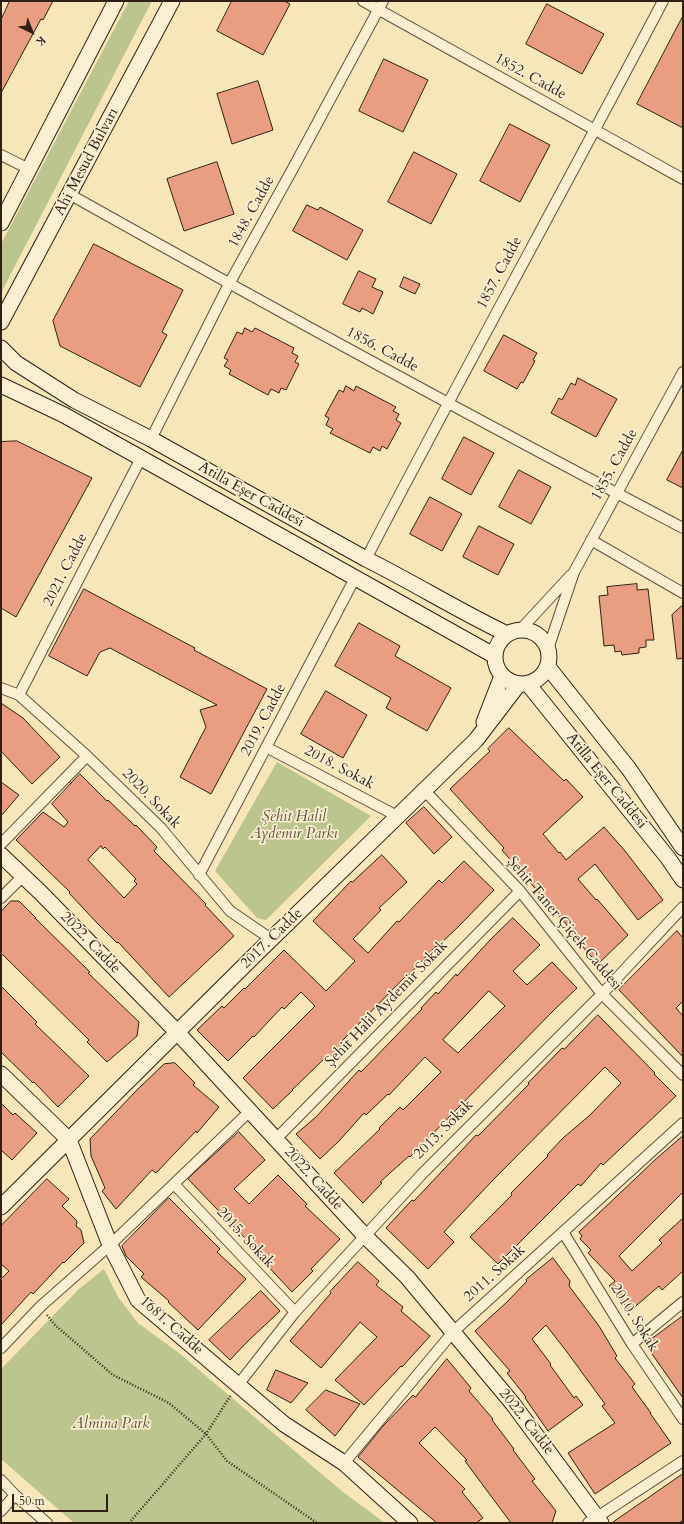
<!DOCTYPE html>
<meta charset="utf-8">
<style>
body{margin:0}
#map{position:relative;width:684px;height:1524px;overflow:hidden;background:#f7e6b7;font-family:Cardo,serif}
canvas{display:block}
.frame{position:absolute;inset:0;border:2px solid #2f1f15;pointer-events:none}
.north{position:absolute;left:12px;top:12px;width:40px;height:40px;-webkit-text-stroke:3px #faefd0;paint-order:stroke;rotate:137deg;font-size:11px;font-weight:700;line-height:16px;text-align:center;color:#2f1f15}
.north::after{content:'';display:block;margin:auto;width:14px;height:18px;background:#2f1f15;clip-path:polygon(50% 0,100% 100%,50% 72%,0 100%)}
.scale{position:absolute;left:12px;top:1494px;width:96px;height:18px;box-sizing:border-box;border:2px solid #2f1f15;border-top:0;padding-left:5px;font-size:12px;line-height:14px;white-space:nowrap;color:#2f1f15;-webkit-text-stroke:3px #faefd0;paint-order:stroke}
</style>
<div id="map">
<canvas width="684" height="1524"></canvas>
<div class="frame"></div>
<div class="north">K</div>
<div class="scale">50 m</div>
</div>
<script>
const context = document.querySelector('canvas').getContext('2d');
context.lineJoin = 'round';
function fill(path, color) { context.fillStyle = color; context.fill(path, 'evenodd'); }
function trace(path, color, width, dash) { context.strokeStyle = color; context.lineWidth = width; context.lineCap = dash ? 'butt' : 'round'; context.setLineDash(dash || []); context.stroke(path); }
function drawText(font, color, halo, rows, align = 'center') {
  context.font = font + ' Cardo,serif'; context.lineWidth = 3.5; context.setLineDash([]); context.textBaseline = 'middle'; context.strokeStyle = halo; context.fillStyle = color; for (const [text, x, y, turn = 0] of rows) {
    context.save(); context.translate(x, y); context.rotate((+turn || 0) * Math.PI / 180); context.textAlign = isNaN(turn) ? turn : align; if (halo) context.strokeText(text, 0, 0); context.fillText(text, 0, 0); context.restore();
  }
}
fill(new Path2D(`
 M129,1h23l-151,292v-49z
 M277,762l94,54 -105,104 -9,-2 -42,-47z
 M104,1269l14,28 20,26 41,30 164,139 42,31h-311l-73,-64v-90l78,-80z`), '#bdc58e');
const building = new Path2D(`
 M10,1h43l-10,19 -2,-1 -40,74v-73z
 M232,1h52l6,3 -27,51 -46,-24z
 M547,4l57,30 -22,40 -56,-30z
 M683,16v112l-46,-24z
 M384,59l44,21 -25,52 -44,-21z
 M258,81l15,49 -41,14 -15,-50z
 M510,124l40,21 -30,57 -40,-21z
 M414,152l43,22 -26,50 -43,-22z
 M217,162l17,52 -50,17 -17,-52z
 M307,205l11,5 2,-3 43,23 -16,30 -54,-29z
 M94,244l89,46 -21,42 5,3 -27,52 -80,-41 -7,-25z
 M359,271l17,8 -4,8 11,5 -10,22 -11,-6 -2,4 -17,-8z
 M404,277l16,7 -5,10 -15,-7z
 M245,328l7,4 3,-4 39,20 -2,5 6,3 -3,6 4,2 -13,26 -5,-2 -2,5 -8,-4 -3,6 -39,-21 2,-4 -7,-4 4,-6 -4,-2 13,-26 5,2z
 M504,335l33,18 -4,7 2,1 -12,22 -2,-1 -4,7 -33,-18z
 M578,378l39,21 -21,38 -45,-24 8,-15 3,2 9,-17 4,2z
 M346,386l8,5 2,-5 40,21 -3,4 6,3 -3,6 5,3 -14,26 -5,-3 -2,5 -7,-4 -3,6 -40,-20 3,-4 -7,-4 3,-7 -4,-2 14,-26 4,2z
 M464,437l30,16 -23,42 -29,-16z
 M17,441l75,37 -76,139 -15,-9v-166z
 M683,450v38l-16,-8z
 M519,470l32,17 -20,37 -32,-17z
 M430,497l32,17 -20,37 -32,-17z
 M479,526l35,18 -16,31 -35,-18z
 M637,584v6l11,-1 6,51h-8v7l-7,1v5l-17,2 -1,-4 -6,1 -1,-7 -10,1 -5,-50 9,-1 -1,-8z
 M84,589l111,59 -1,2 73,39 -56,105 -31,-17 26,-50 -6,-17 17,-5 -107,-57 -10,4 -13,24 -38,-20z
 M683,605v53l-6,1 -5,-44z
 M359,623l41,23 -5,10 56,32 -24,43 -41,-23 5,-10 -56,-32z
 M326,691l41,24 -24,43 -42,-24z
 M1,703l22,15 37,39 -28,27 -31,-33z
 M509,728l55,53 2,-2 17,18 -40,37 16,19 1,-1 6,8 38,-33 21,24 38,49 -25,20 -43,-56 -17,15 18,21 1,-1 31,36 -30,29 -33,-37 2,-2 -65,-75 2,-2 -54,-59 40,-38 -2,-2z
 M80,774l27,27 1,-1 27,26 1,-1 21,22 -3,4 52,53 -1,1 29,31 -65,61 -51,-55 -1,1 -19,-19 -29,-31 1,-1 -54,-52 27,-28 21,15 4,-5 -16,-18zM101,846l2,3 2,-2 31,32 -2,2 3,3 -13,14 -36,-38z
 M1,782l18,13 -18,21z
 M424,807l28,30 -18,17 -28,-31z
 M382,855l25,27 -28,26 2,2 -28,29 15,14 29,-32 2,1 40,-42 3,3 22,-22 30,29 -36,37 -21,20 -1,-1 -27,29 -1,-1 -68,69 2,2 -15,15 -2,-2 -33,32h1l-20,19 -30,-31 72,-72 -14,-14 -17,17 -2,-2 -28,30 -1,-1 -25,25 -31,-31 25,-24 2,2 20,-20 1,1 39,-39 42,41 29,-30 -42,-40 38,-40 1,1z
 M11,901h8l17,17h-1l55,54 -2,1 51,49 -2,14 -30,26 -20,-20 2,-2 -88,-87v-41z
 M513,918l27,27 -27,26 14,14 25,-23 25,26 -24,23 -143,146 -1,-1 -29,26 2,1 -19,20 -29,-30 46,-44 -1,-1 21,-21 3,3 38,-38 -16,-15 -36,38 -1,-1 -22,21 -2,-2 -25,28 -19,18 -24,-25 20,-17 43,-47 2,2 61,-63 -1,-1 15,-16 2,2 18,-20 1,2 34,-37zM489,991l16,15 -47,47 -15,-13z
 M677,931l6,7v63l-7,7 7,8v41l-64,-67z
 M1,986l36,36 -2,2 54,52 -31,31 -24,-25 -1,1 -32,-31z
 M598,1015l57,58 -1,1 22,22 -73,69 -2,-2 -20,23 -3,-2 -80,80 -28,-27 42,-42 -1,-2 37,-37 -1,-1 16,-17 27,-23 31,-32 -16,-16 -112,113 -49,52 10,10 -26,27 -42,-41 26,-28 2,1 62,-66 2,1 51,-52 -1,-1 34,-35 2,1z
 M175,1063l20,20 -2,2 26,22 -22,26 -1,-2 -40,42 -4,-3 -36,39 -14,-18 3,-3 -14,-32 -1,-17 47,-49 27,-26z
 M1,1103l12,12 2,-2 22,20 -25,27 -11,-10z
 M239,1132l26,28 -31,29 15,15 29,-29 29,29 -2,2 35,33 -29,30 2,2 -21,21 -30,-32 2,-2 -76,-79z
 M683,1136v56l-64,64 13,15 30,-28 -3,-3 24,-22v53l-21,19 -3,-4 -29,25 -21,-25 6,-5 -27,-28 3,-3 -11,-11 2,-3 -3,-4 77,-73z
 M47,1179l22,20 -7,7 15,15 -1,5 5,4 3,13 -20,20 -1,-1 -30,32 -2,-2 -30,33v-46l8,-8 -8,-7v-38z
 M169,1198l51,51 -3,3 29,27 -48,51 -30,-28 1,-1 -28,-24 3,-3 -18,-18 -4,-10z
 M553,1258l17,23 -1,5 30,40 18,30 -2,2 20,26 -3,3 19,26h-1l21,30 -76,51 -27,-41 47,-30 -13,-17 3,-2 -38,-52 -21,-27 -14,14 19,25 -1,1 24,33 2,-2 7,9 -35,26 -23,-33 1,-1 -19,-24 3,-2 -35,-40 32,-29 20,-21 -1,-1z
 M358,1262l21,19 -3,4 27,22 -2,4 29,25 -28,31 -1,-1 -37,39 -29,-25 42,-43 -17,-15 -39,46 -31,-27 41,-48 -1,-1z
 M261,1291l19,20 -33,31 -17,18 -21,-20z
 M683,1316v82l-38,-54z
 M447,1359l24,29 -2,3 24,28 -1,1 22,29 -1,1 22,29 -3,2 24,30 -4,12h-41l-46,-62 2,-1 -32,-33 -16,16 46,46 -3,3 21,26 -7,5h-39l-79,-66 25,-31 30,-31 2,2z
 M276,1370l32,13 -17,20 -24,-13z
 M326,1390l34,14 -25,32 -29,-26z
 M683,1474v46l-4,3h-67z`);
fill(building, '#e99e81');
trace(building, '#2f1f15', 1);
const street = new Path2D(`
 M363,1l320,178
 M1,155l28,14
 M69,194c203,114 408,226 614,334
 M151,439l78,-155 62,-112 92,-171
 M591,540l92,53
 M366,559c97,-187 199,-371 297,-558
 M521,629l50,-54
 M548,649l26,-77 109,-200
 M1,688l18,7 68,61 74,72 69,83 41,28
 M19,695l122,-237
 M266,747l131,69
 M424,790l96,101 82,103 81,81
 M1,844l86,-88
 M199,875l156,-297
 M1,898l22,-22
 M276,1139l244,-248
 M174,1184l121,128
 M563,1232l69,112 51,75
 M632,1344l51,-42
 M1,1348l40,-42 69,-61 140,-134
 M238,1385l57,-73 127,-138 180,-180 81,-87
 M344,1463l109,-131 230,-209
 M1,1480l14,15 32,28
 M1,1511l14,-16
 M588,1523l95,-62`);
const secondary = new Path2D(`
 M1,223l115,-222
 M1,322l171,-321
 M1,348l15,15 58,37 77,39 215,120c48,24 93,52 141,75
 M1,385l63,30 431,241
 M495 657a27 27 0 1 1 54 0a27 27 0 1 1-54 0Z
 M548,667l81,102 54,79
 M528,684l140,174 15,22
 M484,722l18,-46
 M1,855l39,37 137,140 188,204 42,41 106,127 88,119
 M1,1074l68,66 41,105 28,55 146,124 60,39 66,60
 M1,1207l256,-254 219,-213 42,-55`);
trace(street, '#61513e', 12);
trace(secondary, '#2f1f15', 17);
trace(new Path2D(`
 M47,1315l8,10 58,50 56,28 37,31 21,27 90,62
 M129,1523l77,-89 25,-39`), '#2f1f15', 2.5, [1, 2]);
trace(street, '#faefd0', 10);
trace(secondary, '#faefd0', 15);
drawText('15px', '#2f1f15', '#faefd0', [
 ["1852. Cadde",530,77,29],
 ["Ahi Mesud Bulvarı",87,162,-62],
 ["1848. Cadde",252,212,-61],
 ["1857. Cadde",500,273,-62],
 ["1856. Cadde",382,350,28],
 ["1855. Cadde",615,465,-61],
 ["Atilla Eşer Caddesi",251,495,29],
 ["2021. Cadde",66,570,-63],
 ["2019. Cadde",264,720,-62],
 ["2018. Sokak",339,768,28],
 ["Atilla Eşer Caddesi",606,781,51],
 ["2020. Sokak",151,799,46],
 ["Şehit Taner Çiçek Caddesi",564,924,50],
 ["2017. Cadde",272,939,-44],
 ["2022. Cadde",90,943,46],
 ["Şehit Halil Aydemir Sokak",387,1004,-46],
 ["2013. Sokak",444,1130,-45],
 ["2022. Cadde",313,1179,48],
 ["2015. Sokak",245,1238,47],
 ["2011. Sokak",495,1274,-42],
 ["2010. Sokak",634,1318,58],
 ["1681. Cadde",171,1326,42],
 ["2022. Cadde",526,1422,52]
]);
drawText('italic 15px', '#5a5139', '#faefd0', [
 ["Şehit Halil",294,818],
 ["Aydemir Parkı",294,835],
 ["Almina Park",111,1425]
]);
</script>
